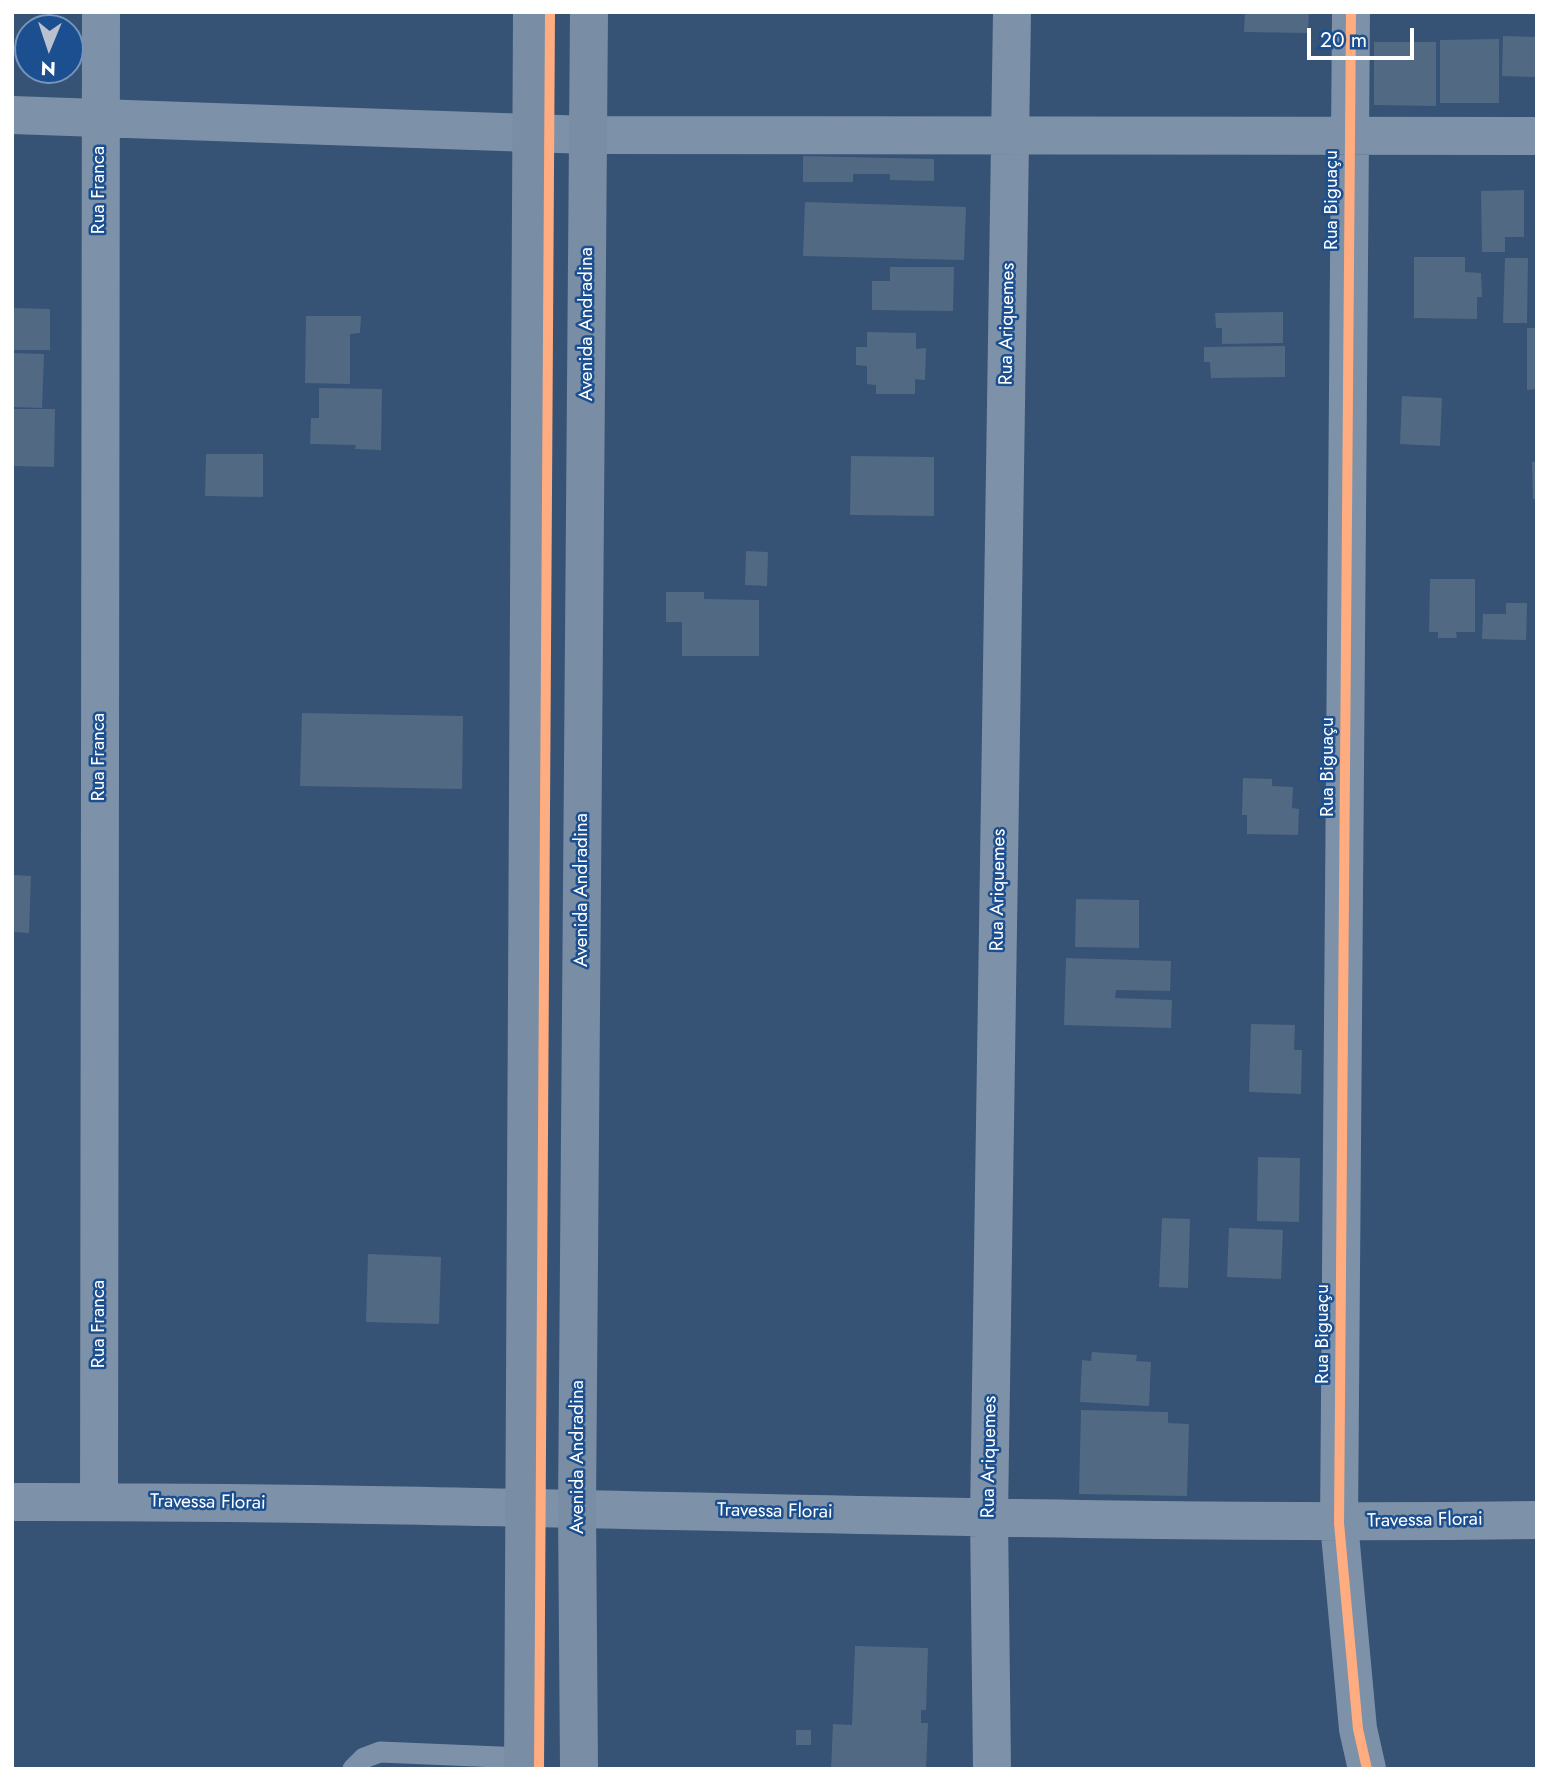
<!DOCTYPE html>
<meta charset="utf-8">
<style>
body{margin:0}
#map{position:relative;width:1549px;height:1781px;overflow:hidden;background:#365274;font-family:Jost,sans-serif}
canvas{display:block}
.frame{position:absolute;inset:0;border:14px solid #fff;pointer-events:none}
.north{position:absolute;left:14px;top:14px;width:70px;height:70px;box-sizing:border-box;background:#1b4f8f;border:2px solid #7695bc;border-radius:50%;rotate:182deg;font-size:19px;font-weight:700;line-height:28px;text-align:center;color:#fff}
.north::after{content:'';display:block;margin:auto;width:24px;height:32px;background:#b9c2ce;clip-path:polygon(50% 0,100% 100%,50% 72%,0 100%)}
.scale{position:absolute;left:1307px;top:28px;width:107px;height:32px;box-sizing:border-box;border:4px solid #fff;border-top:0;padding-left:9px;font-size:21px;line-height:24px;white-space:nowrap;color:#fff;-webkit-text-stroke:5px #1b4f8f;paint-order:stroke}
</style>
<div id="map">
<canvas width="1549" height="1781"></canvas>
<div class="frame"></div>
<div class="north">N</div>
<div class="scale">20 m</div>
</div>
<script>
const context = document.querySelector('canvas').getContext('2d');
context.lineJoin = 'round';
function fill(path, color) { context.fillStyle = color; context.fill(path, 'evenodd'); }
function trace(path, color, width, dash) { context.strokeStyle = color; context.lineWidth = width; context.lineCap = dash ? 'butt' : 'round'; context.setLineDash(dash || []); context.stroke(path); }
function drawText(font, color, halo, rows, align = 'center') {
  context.font = font + ' Jost,sans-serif'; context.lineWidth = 5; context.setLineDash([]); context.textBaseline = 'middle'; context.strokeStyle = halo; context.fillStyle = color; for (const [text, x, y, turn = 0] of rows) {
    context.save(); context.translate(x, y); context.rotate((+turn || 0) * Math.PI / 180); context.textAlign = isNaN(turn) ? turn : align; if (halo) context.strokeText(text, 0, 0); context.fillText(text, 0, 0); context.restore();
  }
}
fill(new Path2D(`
 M1245,12h64l-1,21 -64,-1z
 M1503,36l34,1 -2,40 -33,-1z
 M1499,39v64h-59v-63z
 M1374,42h62v64l-62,-1z
 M803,156l131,3v22l-44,-1v-6h-37v8h-50z
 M1524,190v47h-19v15h-23l-1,-61z
 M805,202l161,5 -2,53 -161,-4z
 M1414,257h51v15l16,1 1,24h-5v22l-63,-1z
 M1505,258h23l-1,65h-24z
 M890,267h64l-1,44 -81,-1v-29h18z
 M12,308l38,1v41h-38z
 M1283,312v31l-61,1v-16h-6l-1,-15z
 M306,316h55l-1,17 -10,1v50l-45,-1z
 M1527,328h10v61l-10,1z
 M867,332l49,1v16l10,-1 -1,32 -10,-1v15h-39v-9l-9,-1v-18l-11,-1v-18h11z
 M1285,346v31l-74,1 -1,-16h-6v-15z
 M12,353l32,1 -2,54 -30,-1z
 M319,388l63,1 -1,61 -26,-1 1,-4 -46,-1 1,-26h8z
 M1402,396l40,2 -2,48 -40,-2z
 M12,409h43l-1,58 -42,-1z
 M206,454h57v43l-58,-1z
 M851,456l83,1v59l-84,-1z
 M1532,462h5v37h-4z
 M746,551l22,1 -1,34 -22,-1z
 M1430,579h45v53h-19l1,6h-19v-6h-9z
 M666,592h38v7l55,1v56h-77v-34h-16z
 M1506,603h21l-1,37 -44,-1 1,-25h23z
 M302,713l161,3 -1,73 -162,-3z
 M1243,778l29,1v7l21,1 -1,21 7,1 -1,26 -51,-1v-19h-5z
 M12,875l19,1 -2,57 -17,-1z
 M1076,899l63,1v48l-64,-1z
 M1066,958l105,3 -1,30 -54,-1 -1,8 57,2 -1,28 -107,-3z
 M1251,1024l44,1 -1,25h8l-1,44 -52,-2z
 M1258,1157l42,1 -1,64 -42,-1z
 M1162,1218l28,1 -2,69 -29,-1z
 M1229,1228l54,2 -2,49 -54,-2z
 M368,1254l73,3 -2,67 -73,-2z
 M1092,1352l45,3 -1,6 15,1 -2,44 -69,-4 2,-42 9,1z
 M1081,1410l87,2v11l21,1 -2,72 -108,-2z
 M855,1646l73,2 -2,62h-5v13h7l-2,45 -95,1 2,-45 19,1z
 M796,1730h15v15h-15z`), '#526984');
trace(new Path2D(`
 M353,1769l11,-11 16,-6 143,6`), '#7d92a8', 21);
trace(new Path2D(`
 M1351,12l-12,1511 19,206 9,40
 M12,115l576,20 949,1
 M12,1502c508,-1 1017,25 1525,18
 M99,1502l2,-1490
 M992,1769l-3,-253 23,-1504`), '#7d92a8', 38);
trace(new Path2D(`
 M523,1769l9,-1757
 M579,1769l-2,-261 12,-1496`), '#798da4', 38);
trace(new Path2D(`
 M1351,12l-12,1511 19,206 9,40
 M539,1769l11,-1757`), '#ffac80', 10);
drawText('19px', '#fff', '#1b4f8f', [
 ["Rua Franca",99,190,-90],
 ["Rua Biguaçu",1332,200,-90],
 ["Avenida Andradina",587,324,-90],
 ["Rua Ariquemes",1008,324,-89],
 ["Rua Franca",99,757,-90],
 ["Rua Biguaçu",1328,767,-90],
 ["Avenida Andradina",582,890,-90],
 ["Rua Ariquemes",999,890,-89],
 ["Rua Franca",99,1324,-90],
 ["Rua Biguaçu",1323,1334,-90],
 ["Avenida Andradina",578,1457,-90],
 ["Rua Ariquemes",990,1457,-89],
 ["Travessa Florai",208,1503,1],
 ["Travessa Florai",775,1512,1],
 ["Travessa Florai",1425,1521,-1]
]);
</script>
